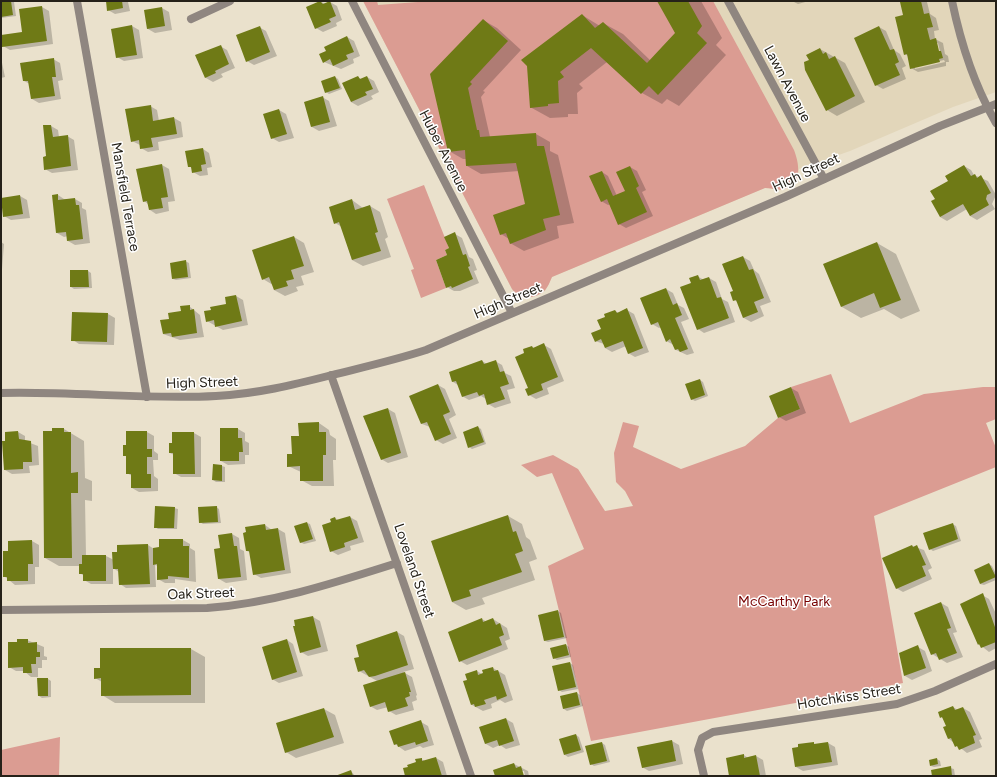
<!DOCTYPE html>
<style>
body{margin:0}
#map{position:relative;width:997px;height:777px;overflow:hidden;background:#eae1cc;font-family:Figtree,sans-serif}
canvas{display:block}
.frame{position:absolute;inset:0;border:2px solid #252119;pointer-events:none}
</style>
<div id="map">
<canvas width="997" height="777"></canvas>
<div class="frame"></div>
</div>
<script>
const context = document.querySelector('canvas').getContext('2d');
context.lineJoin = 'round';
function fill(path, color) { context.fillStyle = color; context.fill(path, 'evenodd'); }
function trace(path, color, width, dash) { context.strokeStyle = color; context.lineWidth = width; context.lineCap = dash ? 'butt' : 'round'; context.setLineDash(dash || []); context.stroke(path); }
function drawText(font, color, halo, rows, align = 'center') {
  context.font = font + ' Figtree,sans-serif'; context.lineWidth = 3; context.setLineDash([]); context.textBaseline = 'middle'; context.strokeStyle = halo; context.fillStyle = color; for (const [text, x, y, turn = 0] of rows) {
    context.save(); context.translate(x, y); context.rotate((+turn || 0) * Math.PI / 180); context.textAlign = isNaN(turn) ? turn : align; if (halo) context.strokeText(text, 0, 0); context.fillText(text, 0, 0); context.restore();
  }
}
fill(new Path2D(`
 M363,1h633v91l-43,15 -103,44 -51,18 -1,8 -6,7 -7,5 -20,-1 -213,89 -7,14 -14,6 -6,1 -9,-4 -4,-5z`), '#e2d6ba');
fill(new Path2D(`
 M363,1h14l1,4 53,-4h282l81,149c5,13 9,33 -9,39 -6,2 -14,-1 -20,-1l-213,89c-2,4 -4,11 -8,14 -10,9 -24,8 -32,-2z
 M424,185l25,63 -4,2 2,5 -11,5 10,28 -25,10 -10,-28 3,-1 -27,-70z
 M831,374l19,49 74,-29 59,-7h13v32l-10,4 10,25v19l-122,49 29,167 -312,58 -43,-175 36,-17 -32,-76 -15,4 -16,-12 32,-10 25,14 27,42 28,-5 -8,-15 -9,-9 -2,-29 9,-31 16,4 -6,21 48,22 64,-23 33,-28 22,-9 -9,-22z
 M60,737l-1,39h-58v-26z`), '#db9c92');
fill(new Path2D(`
 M1,1l13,1 2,14 -15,2z
 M107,1h30l-9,1 2,9 -15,3 -7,-4z
 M658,1h43l21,37 -6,7 10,10 -47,51 -12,-7 -5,5 -20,-11 -35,-31 -28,22 4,4 -6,5 1,21h-10v3l-18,1 -20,-11 52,-92 18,11 3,-3 20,11 28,27 25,-27z
 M792,1h17l-11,3z
 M908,1l19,1 3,12 6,4 3,12 -5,1 1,8 8,4 2,11 3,2 1,6h-3v4l-28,6 -7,-4 -3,-12 -3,-2 -1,-38zM936,43h2l3,13h-2zM944,60l1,2 -30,7v-2z
 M321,2l5,2 4,-2 7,4 5,14 -6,3 1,3 -14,6 -7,-4 -9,-20z
 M42,7l7,4 4,33 -43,6 -7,-4 20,-13z
 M162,8l7,4 3,18 -17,3 -7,-4 -3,-18z
 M483,20l14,8 24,22 -38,41 2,1 -4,5 9,40 46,-3 14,8v9l8,4 16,68 -17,3 2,12 -35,13 -14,-8 -1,-4 -8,-5 25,-30 -7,-33 -38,3 -14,-8v-7h-4l-14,-8z
 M132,26l7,4 4,28 -19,3 -7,-4z
 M259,27l7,4 11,25 -23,9 -7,-4z
 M879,27l7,4 8,19 6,4 6,12 -4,2 4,11 -23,10 -7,-4z
 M347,37l7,4 6,15 -7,3 1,4 -13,6 -17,-7 3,-11z
 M220,46l7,4 8,18 -14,6 2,3 -10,5 -7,-4 -10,-22z
 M820,49l25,14 20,39 -28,14 -10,-6 -17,-50z
 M1,58l4,19 -4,1z
 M53,59l7,4 3,17 -5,1 3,18 -22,4 -7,-4 -2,-15 -6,-3z
 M335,77l3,2 4,10 -13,5 -3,-2 -4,-10z
 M367,77l7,4 5,11 -8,4 2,3 -15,7 -7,-4 7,-24 4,1z
 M322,97l7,4 8,25 -18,5 -7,-4 -7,-25z
 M150,106l7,4 2,11 15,-3 7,4 2,15 -25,5 1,8 -11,2 -7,-4 -1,-3 -8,-4z
 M279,110l7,4 8,24 -15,4 -7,-4z
 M44,126h7l7,4 1,7 8,-1 7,4 4,30 -26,3 -7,-4 2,-12z
 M203,149l6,4 3,14 -5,1 1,7 -8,1 -7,-4 -1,-4 -3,-2z
 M162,165l7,4 6,32 -7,1 1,9 -13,3 -6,-4 -2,-6 -4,-3z
 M964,166l7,4 3,5 14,6 8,14 -4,9 3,5 -18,11 -7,-4 -3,-7 -20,12 -7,-4 -4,-18 13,-18z
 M630,167l7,4 9,19 -4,2 11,24 -27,12 -7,-4 -8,-20 -3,1 -7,-4 1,-29 6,4 9,20 9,-4z
 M58,195l6,4h11l7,4v5l4,2 4,33 -15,2 -7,-4v-5l-4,1 -7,-4z
 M20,196l7,4 3,18 -19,2 -7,-4z
 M352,200l11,8 7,-2 10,6 8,25 -3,2 6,18 -28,9 -11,-6 -10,-33 -7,-4z
 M455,234l7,4 7,19 4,2 4,11 -3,1 5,12 -19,8h-6l-7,-4 1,-32z
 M294,237l10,6 10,29 -13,4 3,9 -8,2 2,4 -13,5 -11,-6 -1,-5 -10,-6z
 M1,242l3,2 -3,38z
 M877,243l19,11 24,57 -19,8 -17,-10 -23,9 -19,-11 -18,-43z
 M743,257l7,4 4,9 5,4 12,28 -11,4 4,10 -13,6 -7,-4 -6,-16 -4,-2v-8z
 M185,261l4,2 2,15 -15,2 -3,-1z
 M71,271h17l3,2 1,15 -18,1 -3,-2z
 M697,276l7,4 5,-2 7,4 6,17 6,3 7,20 -31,11 -6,-4 -5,-45z
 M666,289l7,4 5,12 6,3 5,11 -8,3 13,31 -7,2 -11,-5 -2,-5 -8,-4 -5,-14 -2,1 -7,-4 -11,-25z
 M236,296l7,4 5,25 -25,5 -16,-9z
 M189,306l11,9 4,22 -24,3 -17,-6 7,-14z
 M627,310l7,4 15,38 -14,5 -7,-4 -2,-7 -14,6 -7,-4 -1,-4 -9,-3 20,-30 4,2z
 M108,314l7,4 -1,27 -35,-1 -6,-4z
 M544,345l7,4 13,32 -17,7 2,6 -13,5 -7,-4 -4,-42 7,-6 3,1z
 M482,361l5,3 8,-3 7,4 3,8 6,3 4,12 -8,2 4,13 -16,5 -7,-4 -2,-5 -5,-3 -12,4 -7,-4 -4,-11 -5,-3 -3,-9z
 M700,380l3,2 5,14 -13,5 -4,-2z
 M438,385l7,4 11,26 -7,4 8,19 -14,6 -7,-4 -6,-13 -8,-3z
 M791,388l7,4 8,21 -20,8 -7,-4z
 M388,409l7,4 13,44 -20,6 -7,-4 -16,-42z
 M319,423l10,7 1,5 6,4v21h-3l1,26h-22l-11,-6v-8l-13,-6 12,-29z
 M478,427l3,2 5,15 -14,5 -3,-2z
 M64,429l20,12 1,37 7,3v20l-7,-1 1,56h20l8,4 34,-15 6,4 6,-1 23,-8 7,4v4l5,3 1,31 -21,-3v4h-10l-7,-4v-13l-3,-1 1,22 -30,1 -6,-4 -1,-12 -6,-4v16h-22l-7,-4v-4l-4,-3v-7h-21l-14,-8 8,-126z
 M238,429l7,4v8l4,2v12h-4v9l-17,1 -7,-4z
 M18,432l7,4v5l13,5 1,19 -10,1 1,7 -18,1 -7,-4 1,-28z
 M147,432l7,4v15l4,3v6h-5l1,16 4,3v12l-19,1 -7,-4v-12l-5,-3v-16l-3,-2 3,-9z
 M194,433l7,4v40h-20l-7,-4v-18l-4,-2 3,-9z
 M222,466l3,1v15h-9l-3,-2z
 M216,507l3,2 2,14 -18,1 -3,-2z
 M174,508l4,1 -1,20h-19l-3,-2z
 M508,516l14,8 4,13 4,3 7,19 -8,3 6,18 -53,18 3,6 -19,6 -14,-8z
 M350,517l7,4 7,21 -14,4 1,4 -13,5 -7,-4 1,-28 3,-5 3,2z
 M307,523l3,1 6,17 -12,3 -4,-2z
 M952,524l4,2 5,15 -28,10 -3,-2z
 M265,525l7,5 6,-1 7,4 6,40 -30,5 -7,-4 -3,-21 -4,-2z
 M232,534l7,4 1,11 4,2 3,29 -21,3 -7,-4 2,-30z
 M32,541l7,4v22h-4v17l-20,1 -11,-9 5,-24z
 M912,546l12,4 8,18 -4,2 4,9 -29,13 -7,-4z
 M989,564l3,2 4,8v6l-12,5 -4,-1z
 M982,595l7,4 7,15v34l-7,4 -10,-8z
 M941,603l7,4 9,25 -4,1 10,24 -16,6 -15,-9z
 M558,611l3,2 6,25 -19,4 -3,-1z
 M313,617l7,4 8,30 -20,5 -7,-4z
 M482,619l5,3 6,-3 14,9 3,11 -5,2 3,8 -41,16 -7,-4z
 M397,632l7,4 10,33 -11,3 9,5 5,18 -1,1 1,4 -5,2 2,8 -18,5 -7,-4 -1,-4 -11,3 -7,-4 9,-24 -20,-11 1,-14z
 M27,640l17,7v9l3,1v3h-5v8h-4v9h-7l-7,-6h-8l-7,-4 9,-24z
 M287,640l6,4 10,32 -24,7 -7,-4z
 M566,645l3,2 2,10 -14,3 -3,-2z
 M918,647l7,4 7,20 -20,9 -7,-4z
 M191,649l14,8v46h-90l-13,-8v-13l-7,-4z
 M570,663l3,2 5,24 -16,3 -3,-2z
 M493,668l12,7 8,25 -8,3 -5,-3 -9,4 1,4 -9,3 -11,-6 -4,-25 9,-9 5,3z
 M48,679l3,2v16l-9,1 -3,-2z
 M577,693l3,2 3,11 -16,5 -3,-2 -3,-12z
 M953,707l5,3 5,-2 7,4 12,27 -3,1 3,7 -15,6 -18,-14 -2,-13 -3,-7 -3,-2z
 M324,709l11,6 9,28 -48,15 -10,-6 -9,-28z
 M506,719l7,4 7,22 -14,4 -6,-4 -7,3 -7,-4 -6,-16z
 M421,722l7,4 6,19 -11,3 -3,-2 -15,5 -10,-7z
 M576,735l3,2 5,15 -16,5 -3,-2z
 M672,741l7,4 4,19 -34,7 -7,-4z
 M602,743l3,2 5,17 -16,4 -3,-2 -5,-17z
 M813,743l4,2 11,-2 7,4 3,18 -35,6 -7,-4z
 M744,755l4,3 8,-2 7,4 3,16h-36z
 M436,758l7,4 4,14h-41l15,-17 4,2z
 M937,759l3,2 1,5 -7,1 -3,-1z
 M514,764l14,7 1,5h-4l-1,-5h-3l2,5h-27z
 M950,768l4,1 1,7h-22z
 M351,771l4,5h-18z`), '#0003');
fill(new Path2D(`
 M1,1h10l2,14 -12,2z
 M106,1h16l1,7 -16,3z
 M320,1l3,3 7,-3 6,15 -7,3 2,3 -16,7 -9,-22z
 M657,1h31l14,25 -5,7 10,10 -49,52 -9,-9 -8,8 -50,-46 -31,24 4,5 -6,4 1,22 -11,1v2l-18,2 -3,-42 -6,-6 61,-46 13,14 8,-6 44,41 28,-30z
 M904,1h17l3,13 5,-1 4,14 -6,1 3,12 6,-2 3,13h2l2,7 -4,1 1,3 -30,7 -3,-15 -3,1 -9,-38 8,-2 -3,-13z
 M42,6l5,35 -45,6 -1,-12 21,-3 -3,-23z
 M162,7l3,19 -18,3 -3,-19z
 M483,19l25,22 -38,41 2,2 -4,4 9,42h2l1,7 56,-4 1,13h7l16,69 -17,4 3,11 -36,14 -4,-11 -6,2 -7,-20 32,-11 -9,-41 -50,3 -1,-16 -17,2 -18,-78z
 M132,25l5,30 -21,3 -5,-29z
 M260,26l10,26 -24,10 -10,-27z
 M879,26l11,24 4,-1 5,13 -4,2 5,11 -25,11 -21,-48z
 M347,36l7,16 -8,3 2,4 -15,7 -3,-7 -7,4 -4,-9 7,-3 -2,-4z
 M221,45l8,19 -14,7 1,2 -11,5 -10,-23z
 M820,48l3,6 3,-2 3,7 6,-3 20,40 -29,15 -21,-41 -1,-8 5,-2 -3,-5z
 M54,58l2,19h-4l3,19 -24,3 -3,-18h-5l-3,-18z
 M335,76l5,12 -15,5 -4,-12z
 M358,76l2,3 7,-3 6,13 -8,3 2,3 -16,7 -9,-19z
 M323,96l7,26 -19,5 -7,-25z
 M151,105l2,16 21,-4 3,17 -26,4 2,9 -13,2 -1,-9 -8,2 -6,-33z
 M279,109l8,25 -16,5 -8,-25z
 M43,125h8l2,12 15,-2 3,31 -27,4 -1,-13 3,-1z
 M203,148l3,16 -5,1 1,6 -10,2 -1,-6h-3l-3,-16z
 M162,164l6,33 -7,1 2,10 -14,2 -2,-9 -4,1 -7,-33z
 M964,165l7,11 4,-2 2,4 4,-3 10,18 -4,2 -1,4 3,6 -19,11 -7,-12 -23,13 -9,-16 4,-2 -5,-8 18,-10 -3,-5z
 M630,166l9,20 -3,2 11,24 -29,13 -11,-26 -6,3 -12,-26 13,-5 11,25 12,-5 -9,-19z
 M58,194v6l17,-2 1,7h3l4,34 -16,2 -1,-9 -10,1 -4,-38z
 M20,195l3,19 -20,3 -2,-19z
 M352,199l3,11 15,-5 8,27 -3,1 6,18 -29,9 -13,-38 -5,2 -5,-17z
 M455,232l8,23 3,-1 4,12 -2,1 5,12 -21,9 -1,-2 -5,2 -10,-28 11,-5 -2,-5 4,-2 -5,-11z
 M294,236l10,30 -13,4 3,9 -8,2 2,5 -14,4 -5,-13 -7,3 -10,-30z
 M877,242l24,58 -21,8 -6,-15 -33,14 -18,-43z
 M743,256l6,14 4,-1 11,29 -10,4 4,10 -15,6 -7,-18 -3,1 -3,-9 3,-1 -11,-27z
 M186,260l2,17 -16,2 -2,-16z
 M70,270h18l1,17h-19z
 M698,275l2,5 9,-3 8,21 4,-1 8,21 -32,12 -17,-43 11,-4 -2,-5z
 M666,288l7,17 4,-2 5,12 -7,3 13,31 -8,3 -2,-3 -3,1 -5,-11 -4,3 -8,-20 -7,3 -11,-27z
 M236,295l6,26 -27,6 -1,-7 -8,2 -2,-11 7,-1 -1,-3 16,-3 -1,-7z
 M190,305v5l4,-1 3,24 -25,4 -1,-4 -8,1 -3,-14 9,-1 -1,-6 13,-2 -1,-5z
 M627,308l16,40 -15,6 -5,-13 -18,7 -4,-9 -6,3 -4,-9 10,-4 -4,-9 8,-3 -1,-3 11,-4 2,3z
 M72,312l36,1 -1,29 -36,-1z
 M544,343l14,34 -17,7 2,6 -15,6 -3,-7 3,-1 -13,-31 9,-4 -1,-4 9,-3 1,2z
 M482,360l2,4 12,-4 4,12 4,-1 5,13 -9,3 5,12 -18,6 -3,-11 -5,2 -2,-4 -15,5 -6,-16 -4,1 -3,-10z
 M700,379l5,16 -14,5 -6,-16z
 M438,384l12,28 -7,3 8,19 -16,7 -8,-19 -6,2 -12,-28z
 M791,387l9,22 -22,9 -9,-22z
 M388,408l13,45 -20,7 -18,-44z
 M319,422v10h7v23h-3v26h-23v-15l-13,1v-13h5l-1,-18h8l-1,-13z
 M478,426l6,16 -16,6 -5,-16z
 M52,428h12v4h7v41l7,-1v21h-7l1,65h-28l-1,-127h9z
 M220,428h18v10h4l1,14h-4v9h-19z
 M18,431l1,8 12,2 1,21h-9v7l-19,1 -2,-29h3v-9z
 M126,431h21v18h5v8h-5v17h4v14h-20v-14h-5v-18h-3v-11h3z
 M172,432h22l1,42h-22v-21h-4v-10h3z
 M213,464l9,1v16l-10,-1z
 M155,506l20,1 -1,21h-20z
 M217,506l1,16 -19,1 -1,-16z
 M508,515l5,17 3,-1 7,20 -8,3 7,18 -53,18 2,6 -19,6 -21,-61z
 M350,516l8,22 -14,5 1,4 -15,5 -8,-27 9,-3 -1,-3 5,-2 1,3z
 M307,522l6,17 -13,4 -6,-17z
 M953,523l5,16 -29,11 -6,-17z
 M265,524l1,6 12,-2 7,42 -32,5 -4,-24h-3l-3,-18 3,-1 -1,-5z
 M232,533l2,13h3l4,31 -23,2 -4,-30 6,-1 -2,-13z
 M159,539h24v7h6v32l-21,-2v3l-11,1v-16l-4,1v-17l6,-1z
 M32,540l1,24h-5v17h-21v-4h-4v-26h5v-10z
 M148,544l2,40 -31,1 -1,-16h-5l-1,-17h5v-7z
 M912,545l1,2 4,-2 9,20 -4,1 4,10 -30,13 -14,-31z
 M82,555h24v26h-23v-7h-4v-10h3z
 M989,563l7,14 -16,7 -6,-14z
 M983,593l13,37v12l-15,6 -2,-4 -1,1 -18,-41z
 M941,602l10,26 -4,1 10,24 -18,7 -3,-7 -5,2 -17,-42z
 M558,610l6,27 -20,4 -6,-26z
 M313,616l8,31 -21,6 -7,-27h2l-1,-6z
 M482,618l1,4 10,-4 3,7 4,-2 4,12 -5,2 3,8 -43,17 -11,-30z
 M397,631l11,34 -33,11 -6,1 -5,-7 -6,2 -4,-14 5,-1 -3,-12z
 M17,639h11v4l9,-1v10h3v5h-4v7h-5l1,9h-9v-6l-15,1v-26h9z
 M287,639l10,33 -25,8 -10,-33z
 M566,644l3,11 -16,4 -3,-11z
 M918,645l8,23 -22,8 -5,-23z
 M100,648h91v47l-90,1v-18l-7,1v-11h6z
 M570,662l6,25 -18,4 -6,-25z
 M493,667l1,4 4,-1 9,26 -10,4 -1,-4 -12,4 2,4 -11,3 -1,-3 -3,1 -8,-24 4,-1 -2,-6 12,-4 1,5 5,-2 -1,-3z
 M405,672l6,20h-2l1,4 -5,2 3,8 -20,6 -3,-10 -15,5 -7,-22z
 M37,678h11v18h-10z
 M577,692l3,13 -17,4 -3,-13z
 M953,706l2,4 8,-3 13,28 -3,1 2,7 -16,7 -2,-4 -2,1 -4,-9 -3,1 -5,-12 3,-1 -4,-9 -2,1 -2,-6z
 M324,708l10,29 -49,16 -9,-30z
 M506,718l8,23 -15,5 -2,-6 -12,4 -6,-17z
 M421,720l7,21 -12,4 -1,-3 -17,5 -1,-3 -3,1 -5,-14z
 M576,734l5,16 -17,5 -5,-16z
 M672,740l4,21 -34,7 -5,-21z
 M602,742l5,19 -17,4 -5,-19z
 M814,742v2l14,-2 4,20 -37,5 -3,-19 6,-1v-3z
 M744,754v4l12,-3 4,21h-31l-3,-18z
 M436,757l6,19h-37l-2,-8 5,-1 -1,-2 9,-3 -1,-3 7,-1v3z
 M937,758l1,6 -8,2 -1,-6z
 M514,763l2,5 5,-2 3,10h-29l-2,-6z
 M951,766l1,10h-20l-1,-6z
 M351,770l2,6h-18z`), '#6f7a16');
trace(new Path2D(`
 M77,1l70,396
 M352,1l160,312
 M728,1l96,178
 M191,19l39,-18
 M331,375l140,401
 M1,610l206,-2c66,-5 127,-25 190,-45
 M704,776l-6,-26 4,-12 11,-6 184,-28 38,-13 61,-27`), '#8f8680', 8);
trace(new Path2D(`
 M952,1c9,43 22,84 44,122
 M1,393c72,-2 143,7 215,3 40,-2 77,-11 116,-21 32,-8 63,-15 94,-25l359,-153 155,-71 56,-22`), '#8f8680', 8);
drawText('14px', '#252119', '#fff', [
 ["Lawn Avenue",787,84,62],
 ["Huber Avenue",443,151,63],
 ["High Street",806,173,-25],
 ["Mansfield Terrace",125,197,80],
 ["High Street",508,301,-23],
 ["High Street",202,383,-2],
 ["Loveland Street",414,571,71],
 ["Oak Street",201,594,-2],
 ["Hotchkiss Street",849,697,-9]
]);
drawText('14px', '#700', '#fff', [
 ["McCarthy Park",784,602]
]);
</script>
